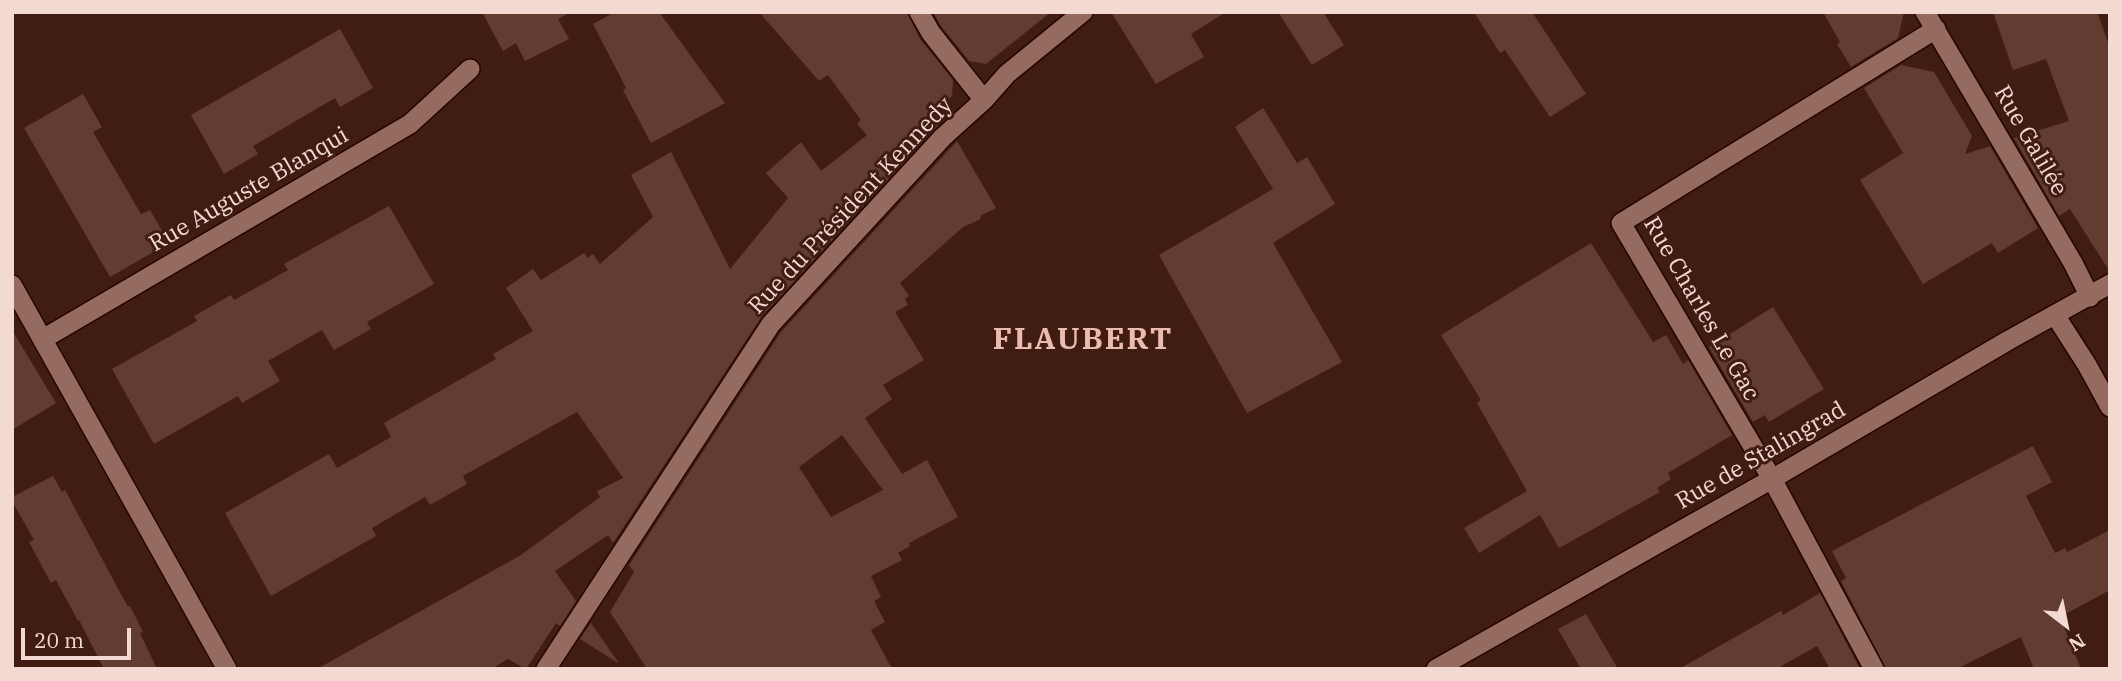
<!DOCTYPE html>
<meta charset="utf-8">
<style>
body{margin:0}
#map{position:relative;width:2122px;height:681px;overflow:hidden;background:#401c12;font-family:"IBM Plex Serif",serif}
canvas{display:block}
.frame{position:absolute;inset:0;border:14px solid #f2d9d2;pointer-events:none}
.north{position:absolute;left:2031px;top:590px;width:70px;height:70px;-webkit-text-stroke:5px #401c12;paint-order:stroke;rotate:148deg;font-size:19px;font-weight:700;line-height:28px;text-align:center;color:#f2d9d2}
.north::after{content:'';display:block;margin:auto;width:24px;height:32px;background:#f2d9d2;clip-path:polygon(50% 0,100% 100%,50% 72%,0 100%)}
.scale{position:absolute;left:21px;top:628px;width:110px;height:32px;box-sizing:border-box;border:4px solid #f2d9d2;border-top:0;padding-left:9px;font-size:21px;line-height:24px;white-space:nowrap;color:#f2d9d2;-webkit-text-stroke:5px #401c12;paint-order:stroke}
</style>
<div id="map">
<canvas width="2122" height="681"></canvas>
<div class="frame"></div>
<div class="north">N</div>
<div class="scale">20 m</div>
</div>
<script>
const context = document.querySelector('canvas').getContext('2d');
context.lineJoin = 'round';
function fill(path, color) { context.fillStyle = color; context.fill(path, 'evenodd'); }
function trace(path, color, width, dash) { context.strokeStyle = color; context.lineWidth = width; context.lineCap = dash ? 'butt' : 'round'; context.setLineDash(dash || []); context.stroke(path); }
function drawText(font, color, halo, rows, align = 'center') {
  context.font = font + ' "IBM Plex Serif",serif'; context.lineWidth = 6; context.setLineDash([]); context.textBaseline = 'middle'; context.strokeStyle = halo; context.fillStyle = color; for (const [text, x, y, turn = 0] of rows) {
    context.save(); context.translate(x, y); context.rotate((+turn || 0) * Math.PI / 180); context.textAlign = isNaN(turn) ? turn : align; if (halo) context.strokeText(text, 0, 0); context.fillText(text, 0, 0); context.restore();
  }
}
fill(new Path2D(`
 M482,12h89l-13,7 11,20 -44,22 -9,-18 -13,8z
 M615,12h44l66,91 -74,40 -28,-53 3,-2 -33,-64z
 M759,12h148l13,27 33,41 -1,16 -14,13 6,10 -182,197 -149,227 -5,-8 -53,36 21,30 -16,25 -4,-3 -30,46 -18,-10 -17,10h-174l204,-114 79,-58 -3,-6 26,-13 -46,-66 -114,64 4,8 -37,21 -5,-8 -53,31 4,8 -105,60 -46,-83 104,-59 8,14 54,-31 -7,-14 112,-64 -3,-5 40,-23 -27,-43 27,-19 8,11 43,-27 3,5 6,-4 7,10 53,-47 -22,-42 40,-23 59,117 58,-71 -22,-25 35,-31 20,29 46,-36 -10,-11 4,-4 -33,-45 -9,6z
 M933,12h118l-65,52 -17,-3 -28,-35z
 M1111,12h115l-35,22 13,23 -48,27z
 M1278,12h45l21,33 -32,20z
 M1474,12h58l54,82 -36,23 -45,-67 -5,3z
 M1823,12h81l-6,26 -47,29 -14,-23 3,-2z
 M1993,12h104l13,36v224l-40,-63 -11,7 -45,-78 55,-17 -23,-62 -33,11z
 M340,29l33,59 -33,19 -5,-9 -82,48 5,8 -34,20 -33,-59z
 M1901,65l33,7 38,64 -7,18 25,-8 48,82 -40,25 -6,-10 -69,41 -63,-104 43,-27 -39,-65z
 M83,94l19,33 -9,5 48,82 9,-4 19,33 -59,34 -86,-149z
 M1263,108l34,55 10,-6 28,47 -62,39 69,119 -95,51 -88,-158 114,-66 -38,-62z
 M957,141l39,67 -16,8 1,3 -18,8 -63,56 9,13 -4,3 3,6 -13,7 29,48 -41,25 9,14 -27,19 37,56 25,-14 31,57 -49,26 1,3 -12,7 4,7 -31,16 10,21 -7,4 11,21 -14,8 21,39h-245l-37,-57 24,-40 -5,-7 152,-233zM842,435l41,55 -52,27 -32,-50z
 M389,206l45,78 -67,38 4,7 -37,21 -12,-20 -54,31 12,20 -38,22 -4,-7 -84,48 -42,-75 85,-48 -3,-5 37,-21 3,5 54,-30 -4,-6z
 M1591,243l62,99 13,-7 17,29 5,-4 44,75 -64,38 3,6 -14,9 3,4 -101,56 -19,-33 -61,38 -15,-25 63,-37 -50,-88 4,-3 -40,-65z
 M1773,307l51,82 -55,33 -4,-7 -12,7 -44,-75z
 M12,330l44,73 -44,27z
 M2033,446l19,36 -26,14 29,57 10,-5 2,4 43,-22v60l-50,27 21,52h-47l-13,-32 -65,32h-70l-45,-88 5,-3 -14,-27z
 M53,476l9,16 3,-2 63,117 2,-1 13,26 -3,1 17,36h-53l-25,-49 -1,1 -22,-41 -5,3 -22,-41 5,-2 -22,-39v-4z
 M1820,593l40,76h-30l-13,-23 -41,23h-97l102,-58 2,4z
 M1586,614l32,55h-37l-23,-40z
 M591,623l27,39v1l-38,-24z`), '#633c31');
const service = new Path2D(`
 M43,339l367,-215 60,-55`);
const minor = new Path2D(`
 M919,12l12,21 53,67
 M1925,12l148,251 17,34
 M12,285l215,384
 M2055,315l32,50 23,42
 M546,669l225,-345 172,-187 41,-37 23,-26 76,-62
 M1874,669l-102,-190 -151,-256 315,-194`);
const tertiary = new Path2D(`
 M1436,669l336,-190 237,-139 101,-56`);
trace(service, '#250400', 22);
trace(minor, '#250400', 22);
trace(tertiary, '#250400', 22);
trace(service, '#966b5f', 19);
trace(minor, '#966b5f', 19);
trace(tertiary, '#966b5f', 19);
drawText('23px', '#f2d9d2', '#401c12', [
 ["Rue Galilée",2030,141,60],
 ["Rue Auguste Blanqui",249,190,-30],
 ["Rue du Président Kennedy",851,206,-47],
 ["Rue Charles Le Gac",1701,309,60],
 ["Rue de Stalingrad",1761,456,-30]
]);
context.letterSpacing = '2px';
drawText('bold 30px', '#ebbcae', '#401c12', [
 ["FLAUBERT",1083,340]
]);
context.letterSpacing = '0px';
</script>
